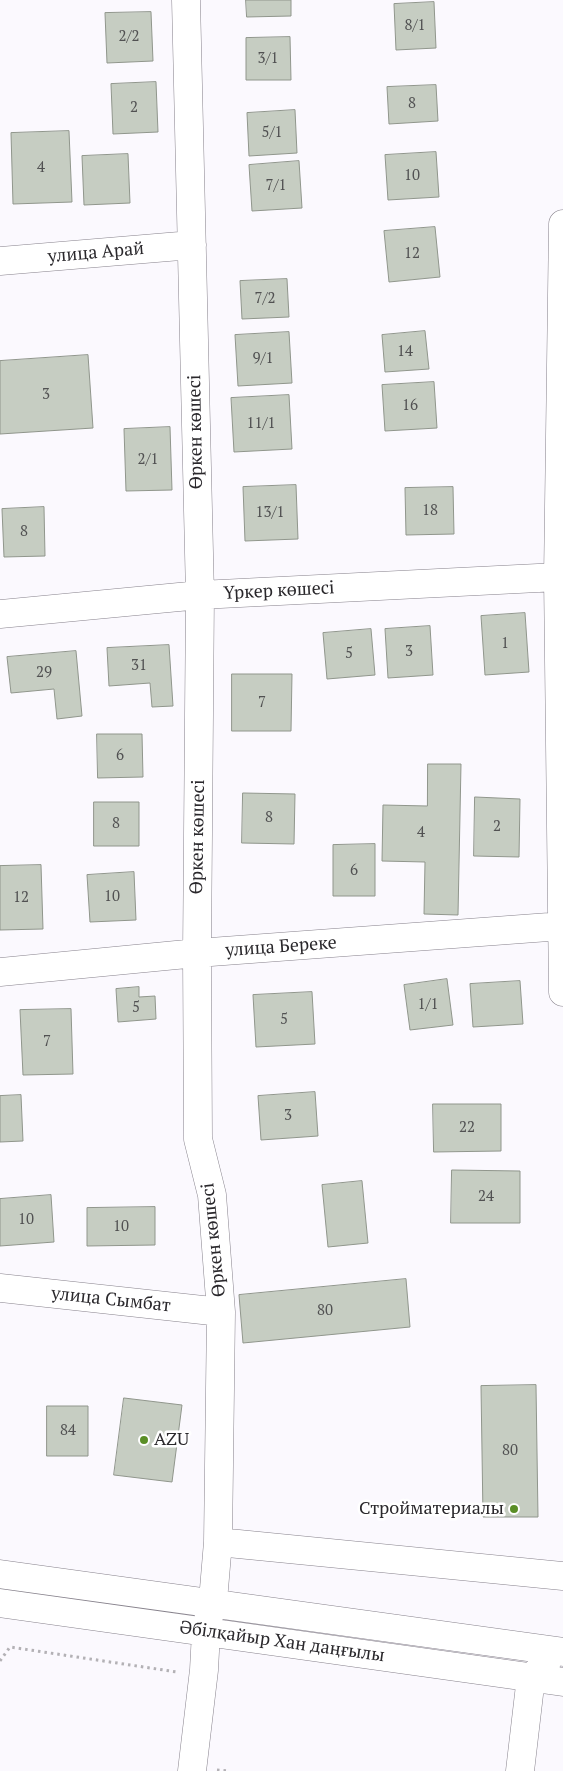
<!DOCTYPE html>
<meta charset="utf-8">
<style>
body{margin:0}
canvas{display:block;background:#fbf9fe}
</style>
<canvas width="563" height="1771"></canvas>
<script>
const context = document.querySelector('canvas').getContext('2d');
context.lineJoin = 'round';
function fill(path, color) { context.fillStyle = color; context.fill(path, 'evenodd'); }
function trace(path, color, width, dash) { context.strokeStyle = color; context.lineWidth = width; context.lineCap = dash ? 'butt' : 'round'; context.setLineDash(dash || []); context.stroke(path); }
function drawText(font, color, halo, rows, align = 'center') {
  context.font = font + ' "PT Serif",serif'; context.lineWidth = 5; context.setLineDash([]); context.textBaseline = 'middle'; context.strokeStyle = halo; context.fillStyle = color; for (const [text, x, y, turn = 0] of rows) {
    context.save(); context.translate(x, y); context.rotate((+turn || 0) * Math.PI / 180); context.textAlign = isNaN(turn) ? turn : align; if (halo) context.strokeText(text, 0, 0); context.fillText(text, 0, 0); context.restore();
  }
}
const building = new Path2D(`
 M246,0h45v16l-44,1z
 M434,2l2,46 -40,2 -2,-46z
 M151,12l2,49 -46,2 -2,-50z
 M290,37l1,43h-45v-42z
 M156,82l2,50 -45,2 -2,-50z
 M436,85l2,36 -49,3 -2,-37z
 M295,110l2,43 -48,3 -2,-43z
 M69,131l3,71 -59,2 -2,-71z
 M436,152l3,45 -51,3 -3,-45z
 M128,154l2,49 -46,2 -2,-49z
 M299,161l3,47 -50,3 -3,-46z
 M435,227l5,50 -51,5 -5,-51z
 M287,279l2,38 -47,2 -2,-38z
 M425,331l4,38 -44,3 -3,-37z
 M289,332l3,51 -54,3 -3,-51z
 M88,355l5,73 -93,6v-73z
 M434,382l3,46 -52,3 -3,-46z
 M289,395l3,54 -58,3 -3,-54z
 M170,427l2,63 -46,1 -2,-62z
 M296,485l2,54 -53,2 -2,-54z
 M453,487l1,47 -48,1 -1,-47z
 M44,507l1,49 -41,1 -2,-48z
 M525,613l4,59 -44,3 -4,-59z
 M430,626l3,49 -45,3 -3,-49z
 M371,629l4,46 -48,4 -4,-46z
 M169,645l4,61 -21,1 -2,-24 -41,3 -2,-38z
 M76,651l6,65 -25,3 -3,-30 -43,4 -4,-36z
 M232,674h60l-1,57h-59z
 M97,734h45l1,43 -45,1z
 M428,764h33l-3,151 -34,-1 1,-52 -43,-1 1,-56 44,1z
 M243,793l52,1 -1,50 -52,-1z
 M475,797l45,2 -1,58 -45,-1z
 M94,802h45v44h-45z
 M375,844v52h-42v-51z
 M41,865l2,64 -43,1v-64z
 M134,872l2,48 -46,2 -3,-47z
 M447,979l6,46 -43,5 -6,-45z
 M520,981l3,43 -50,3 -3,-43z
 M139,987v10l16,-1 1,23 -38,3 -2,-33z
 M312,992l3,52 -59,3 -3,-52z
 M71,1009l2,65 -50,1 -3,-65z
 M315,1092l3,44 -57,4 -3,-44z
 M21,1095l2,46 -23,1v-46z
 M433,1104h68v47l-67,1z
 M452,1170l68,1v52h-69z
 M362,1181l6,62 -40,4 -6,-62z
 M51,1195l3,47 -54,4v-47z
 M155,1207v38l-68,1v-38z
 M406,1279l4,48 -167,16 -4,-48z
 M536,1385l2,132h-55l-2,-131z
 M124,1398l58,7 -10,77 -58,-7z
 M47,1406h41v50h-41z`);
fill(building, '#c6cdc2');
trace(building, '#90968c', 1);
const minor = new Path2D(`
 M186,0l14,595 -3,358 1,186 14,56 9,117 -3,230 -4,47 -8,43 -2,38 -12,101
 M563,224l-5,353 5,415
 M0,261l192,-16
 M0,614l200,-19 358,-18
 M0,972l197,-19 366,-27
 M0,1288l221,24
 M218,1542l345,34
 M0,1574l563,78
 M0,1603l563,79
 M520,1771l11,-94 15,-12`);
trace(minor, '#87828c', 29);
trace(new Path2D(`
 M0,1661l10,-14 167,25
 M217,1770l12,1`), '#b3b1b5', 3, [2.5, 4]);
trace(minor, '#fff', 28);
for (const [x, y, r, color] of [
 [144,1440,5,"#5a8e26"],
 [514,1509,5,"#5a8e26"]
]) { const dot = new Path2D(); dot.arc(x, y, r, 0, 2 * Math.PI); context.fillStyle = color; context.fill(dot); trace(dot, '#fff', 2); }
drawText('15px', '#515152', null, [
 ["8/1",415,26],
 ["2/2",129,37],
 ["3/1",268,59],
 ["8",412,104],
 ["2",134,108],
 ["5/1",272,133],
 ["4",41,168],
 ["10",412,176],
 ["7/1",276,186],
 ["12",412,254],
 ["7/2",265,299],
 ["14",405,352],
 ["9/1",263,359],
 ["3",46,395],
 ["16",410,406],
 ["11/1",261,424],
 ["2/1",148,460],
 ["18",430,511],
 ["13/1",270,513],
 ["8",24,532],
 ["1",505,644],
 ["3",409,652],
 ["5",349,654],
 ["31",139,666],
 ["29",44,673],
 ["7",262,703],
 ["6",120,756],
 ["8",269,818],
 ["8",116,824],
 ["2",497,827],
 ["4",421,833],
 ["6",354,871],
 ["10",112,897],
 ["12",21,898],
 ["1/1",428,1005],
 ["5",136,1008],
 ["5",284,1020],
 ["7",47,1042],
 ["3",288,1116],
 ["22",467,1128],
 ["24",486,1197],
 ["10",26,1220],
 ["10",121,1227],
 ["80",325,1311],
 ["84",68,1431],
 ["80",510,1451]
]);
drawText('18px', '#2a282c', '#fff', [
 ["улица Арай",96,253,-5],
 ["Өркен көшесі",196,432,-91],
 ["Үркер көшесі",279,591,-3],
 ["Өркен көшесі",198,837,-89],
 ["улица Береке",281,947,-4],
 ["Өркен көшесі",214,1240,-96],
 ["улица Сымбат",111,1300,6],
 ["Әбілқайыр Хан даңғылы",282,1642,8]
]);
drawText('18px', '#2a282c', '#fff', [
 ["AZU",154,1440],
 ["Стройматериалы",504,1509,"right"]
], 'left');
</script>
